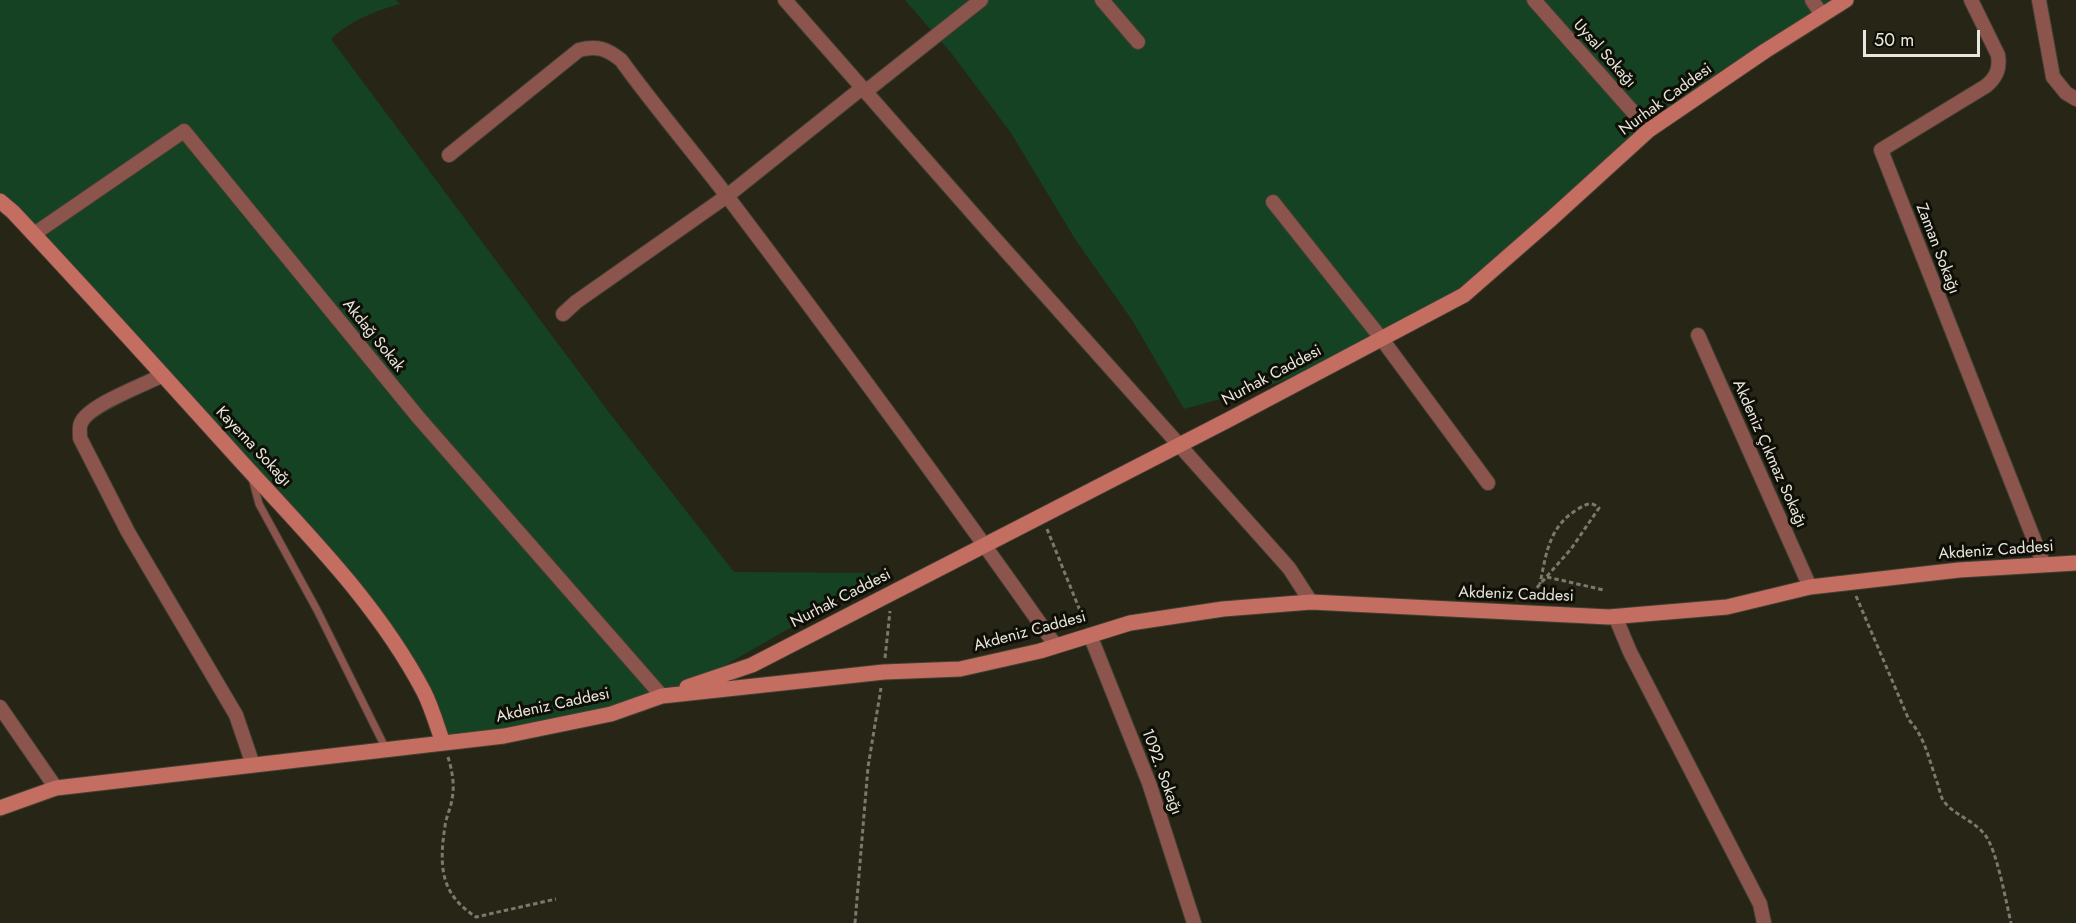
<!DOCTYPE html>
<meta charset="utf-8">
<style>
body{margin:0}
#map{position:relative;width:2076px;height:923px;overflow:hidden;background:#272516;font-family:Jost,sans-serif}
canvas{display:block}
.scale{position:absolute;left:1863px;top:30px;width:117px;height:27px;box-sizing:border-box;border:3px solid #e8e7dd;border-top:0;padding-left:8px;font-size:18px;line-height:21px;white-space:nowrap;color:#e8e7dd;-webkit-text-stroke:4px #0f0e07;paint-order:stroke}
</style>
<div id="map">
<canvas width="2076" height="923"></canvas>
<div class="scale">50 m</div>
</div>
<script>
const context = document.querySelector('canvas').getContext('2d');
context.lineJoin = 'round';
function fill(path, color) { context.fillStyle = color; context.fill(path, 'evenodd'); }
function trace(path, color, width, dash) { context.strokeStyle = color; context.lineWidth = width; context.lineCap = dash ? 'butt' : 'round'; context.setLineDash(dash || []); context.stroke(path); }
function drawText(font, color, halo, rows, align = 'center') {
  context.font = font + ' Jost,sans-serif'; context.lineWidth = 6; context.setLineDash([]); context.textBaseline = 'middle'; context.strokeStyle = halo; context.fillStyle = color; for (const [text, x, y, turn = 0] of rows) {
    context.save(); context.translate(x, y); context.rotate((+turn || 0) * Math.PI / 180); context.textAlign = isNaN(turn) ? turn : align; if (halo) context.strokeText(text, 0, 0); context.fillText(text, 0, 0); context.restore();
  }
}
fill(new Path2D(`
 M0,0h396l4,4c-26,7 -50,17 -69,35l280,376 123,157 152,1 -220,126 -221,45 -45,-97 -400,-446z
 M905,0h939l-183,122 -200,170 -153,79 -40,15 -84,23 -52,-89 -57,-81 -64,-106 -59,-79z`), '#154223');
const lane = new Path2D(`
 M252,478l7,26 58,106 69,139`);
const street = new Path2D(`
 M785,0l204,232 300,336 22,34
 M1102,0l36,42
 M1534,0l115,130
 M1812,0l10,15
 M1971,0l27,55c2,13 -1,22 -12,31l-105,64 163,415
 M2039,0l14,77 13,16 10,6
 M865,92l116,-92
 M449,155l130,-105c18,-5 28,-1 42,10 33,46 71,90 106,136 112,148 222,298 329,450
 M1273,202l108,136 107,145
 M34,234l150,-103 234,286 244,279
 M563,314l13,-12 151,-106 135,-108
 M1698,335l112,252
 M163,375c-17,9 -75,30 -82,48 -2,4 -1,10 -1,15l48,94 108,183 17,50
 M1615,616l15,36 130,252 4,19
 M1090,635l59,148 45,140
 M0,707l56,81`);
const secondary = new Path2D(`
 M0,201l13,11c76,81 150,163 224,245 67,74 140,145 187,235 8,16 13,34 19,51
 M687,687l65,-22 476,-245 236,-125 87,-76 98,-89 116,-79 81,-51
 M0,808l56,-20 448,-52 107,-22 51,-18 222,-24 76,-3 80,-18 90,-28 93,-14 88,-7 298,15 118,-10 83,-20 149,-17 117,-7`);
trace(lane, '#424032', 9);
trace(street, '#424032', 16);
trace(secondary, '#424032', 17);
trace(new Path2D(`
 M1047,529l38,94
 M1547,577l57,13
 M1856,596l53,124c16,17 20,40 28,62 2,5 3,13 6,18 10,15 31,20 42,35 12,15 21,67 26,88
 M1527,599l44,-50 28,-41c-8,-7 -13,-4 -21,1 -29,17 -32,45 -38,75
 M885,658l5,-47
 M448,757c4,13 7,28 4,42 -1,9 -6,18 -7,27 -6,40 -5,68 31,91l80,-18
 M855,923l13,-156 13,-79`), '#7b796c', 3, [4.5, 3]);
trace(lane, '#8b554d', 7);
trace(street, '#8b554d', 14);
trace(secondary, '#c46e62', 15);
drawText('16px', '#e8e7dd', '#0f0e07', [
 ["Uysal Sokağı",1604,54,48],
 ["Nurhak Caddesi",1666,100,-36],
 ["Zaman Sokağı",1937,249,69],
 ["Akdağ Sokak",373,336,51],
 ["Nurhak Caddesi",1272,376,-28],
 ["Kayema Sokağı",253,447,47],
 ["Akdeniz Çıkmaz Sokağı",1769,454,66],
 ["Akdeniz Caddesi",1996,551,-4],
 ["Akdeniz Caddesi",1516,595,2],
 ["Nurhak Caddesi",841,599,-27],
 ["Akdeniz Caddesi",1030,632,-15],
 ["Akdeniz Caddesi",553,706,-12],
 ["1092. Sokağı",1161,772,70]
]);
</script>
